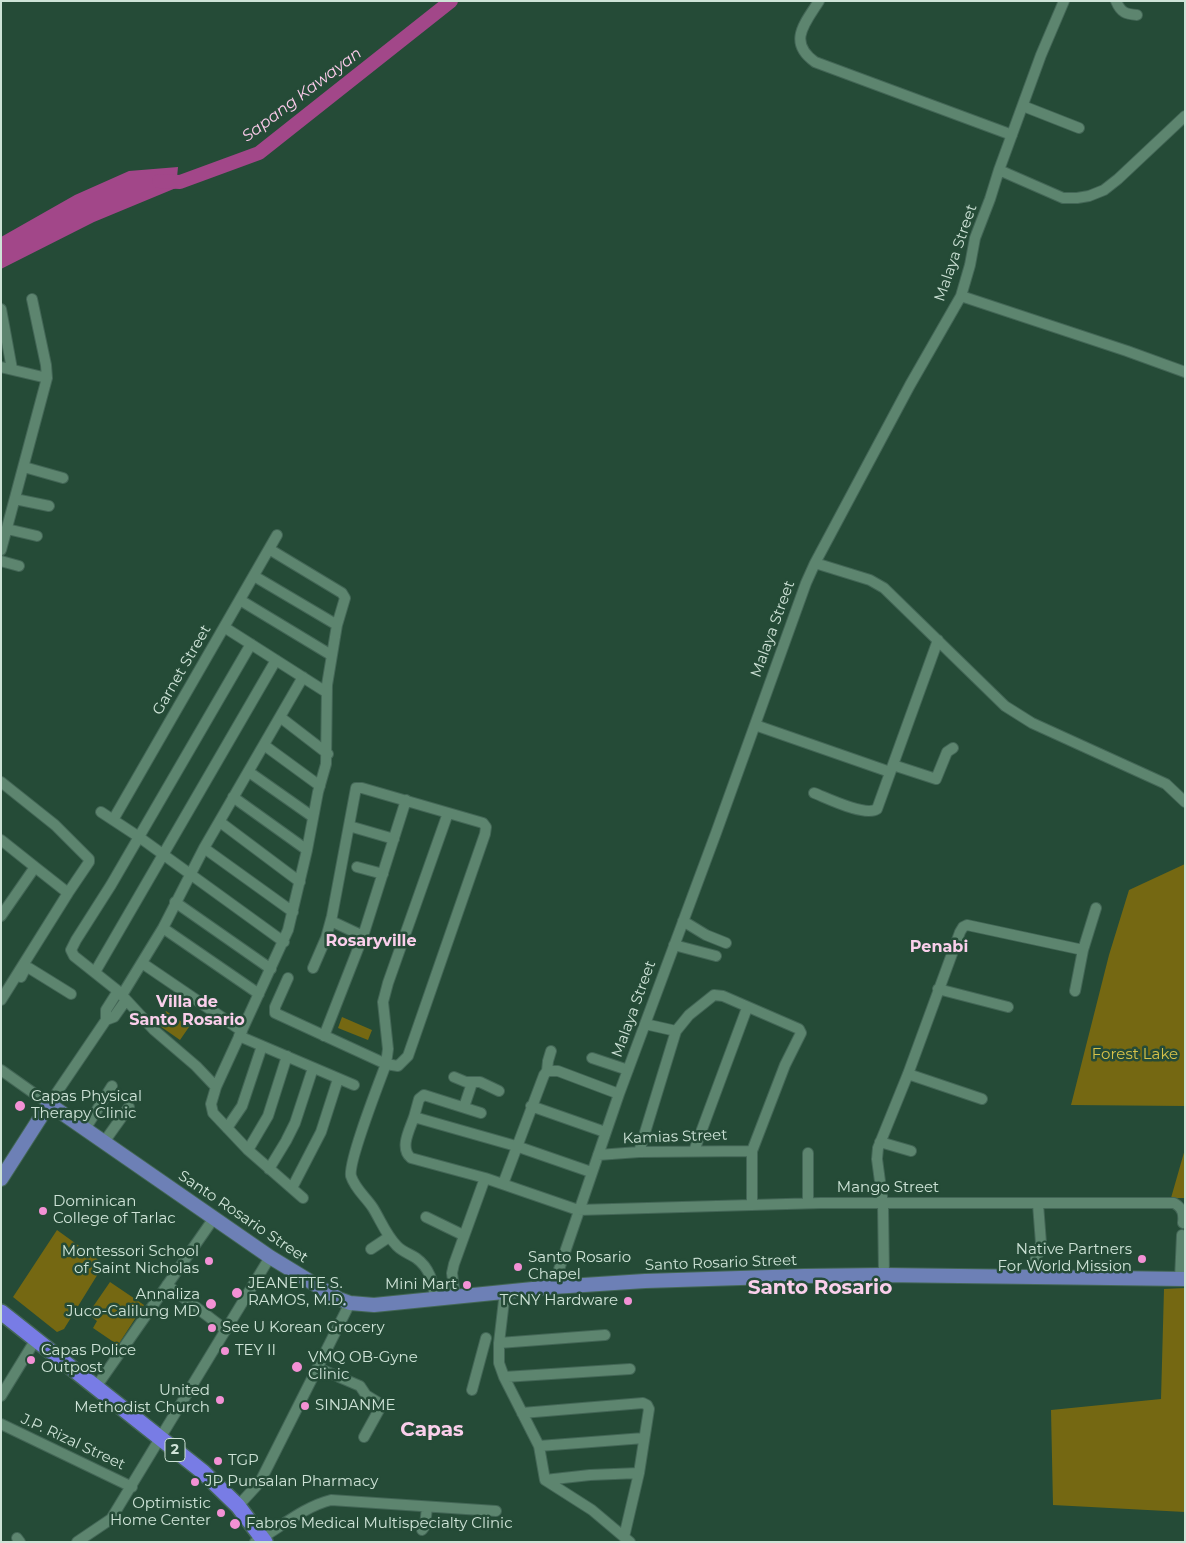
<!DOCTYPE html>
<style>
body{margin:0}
#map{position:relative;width:1186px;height:1543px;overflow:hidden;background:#254b37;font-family:Montserrat,sans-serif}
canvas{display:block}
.frame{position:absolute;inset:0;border:2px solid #cee3d7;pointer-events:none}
</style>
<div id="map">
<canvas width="1186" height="1543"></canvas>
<div class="frame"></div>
</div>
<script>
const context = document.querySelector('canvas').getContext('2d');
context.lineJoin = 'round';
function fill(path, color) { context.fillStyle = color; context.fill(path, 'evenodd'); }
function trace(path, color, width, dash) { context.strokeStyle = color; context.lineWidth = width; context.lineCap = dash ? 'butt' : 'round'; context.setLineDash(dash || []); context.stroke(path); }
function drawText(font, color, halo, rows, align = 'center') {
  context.font = font + ' Montserrat,sans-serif'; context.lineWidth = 5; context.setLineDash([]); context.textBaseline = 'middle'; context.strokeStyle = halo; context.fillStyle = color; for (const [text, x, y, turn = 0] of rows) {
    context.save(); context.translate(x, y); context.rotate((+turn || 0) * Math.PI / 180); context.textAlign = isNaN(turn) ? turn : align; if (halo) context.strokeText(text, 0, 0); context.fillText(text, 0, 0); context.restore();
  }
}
fill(new Path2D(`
 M1185,864v242l-114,-1 38,-150 20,-65z
 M166,1011l23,16 -9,13 -23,-16z
 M342,1017l30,13 -4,10 -30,-12z
 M1185,1149v49h-14z
 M57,1230l47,34 -40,65 -7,3 -44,-35z
 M110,1282l34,23 -26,40 -25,-17 4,-7 -9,-7z
 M1185,1288v224l-132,-7 -2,-95 110,-11 3,-110z`), '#756812');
fill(new Path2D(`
 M178,167l-2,21 -82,34 -93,47v-32l74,-42 54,-24z`), '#a24789');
trace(new Path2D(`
 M159,181l21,1 79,-29 192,-152`), '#a24789', 14);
const minor = new Path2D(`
 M819,1c-14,22 -32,41 -4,61l197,73
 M1116,1c5,12 10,13 21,14
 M1023,106l56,22
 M999,170l64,28h14l12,-2 15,-6 14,-11 67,-63
 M961,296l166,55 58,21
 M1,309l11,60
 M1,367l46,11
 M24,467l39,11
 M15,499l34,7
 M7,529l30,7
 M269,549l73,44 3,5 -8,27 -10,60 -1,79 -8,28 -11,58 -19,80 -72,157 -5,17 2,9 35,37 55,48
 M1,550l46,-172 -1,-13 -14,-66
 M1,561l18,5
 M815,563l55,17 14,8 121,118 27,17 134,61 19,18
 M254,576l83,49
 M240,600l91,55
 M224,627l102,65
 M280,717l48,37
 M755,725l135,47
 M264,745l56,41
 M893,765l43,14 11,-27 6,-4
 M249,772l64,45
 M1,782l54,43 34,34v3l-21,31
 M814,793c13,5 51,24 63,16l61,-169
 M233,797l74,53
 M101,812l38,25 145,105
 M113,820l164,-285
 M220,822l80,60
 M349,826l45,13
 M1,840l34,27
 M204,848l89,64
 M357,867l26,7
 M175,902l96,67
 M1,916l34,-49 33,26 -67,107
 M331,921l32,15
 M683,921l23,14 20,8
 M163,928l96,66
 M674,945l42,11
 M142,963l100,68
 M95,972l181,-312
 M21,977l4,-8 4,-1 42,26
 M288,978l-13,29v6l111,51 12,2 10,-10 77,-222 1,-7 -3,-4 -121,-35h-6l-24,128 -6,22 -13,30
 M938,989l70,18
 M1075,991l8,-41 13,-42
 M122,995l41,-67 41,-80 99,-171
 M106,1020l8,-3 12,-17
 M645,1024l31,7
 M239,1036l115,49
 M324,1036l39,-100 43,-136
 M592,1058l36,12
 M1,1070l48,34 57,-84v-10l12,-19
 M547,1071l1,-10 3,-10
 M908,1074l74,25
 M454,1077l12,5h14l19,9
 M216,1087l-20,-21 -42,-36 -36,-39 -44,-35 -3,-6 5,-10 35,-55 140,-241
 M531,1106l74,26
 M464,1107l8,-24
 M414,1117l5,-18 5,-4 57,18
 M227,1128l15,-22 20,-60
 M85,1129l27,-43
 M104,1142l25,-35
 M880,1142l31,9
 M248,1150l20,-34 19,-60
 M694,1151l53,-143
 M639,1152l37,-121 13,-16 25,-20 9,1 76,33 2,4 -16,32 -33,86v54
 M808,1153v50
 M598,1155l41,-3 113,-1
 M269,1169l17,-28 9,-18 18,-55
 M485,1178l93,32 243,-7h353c9,5 10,11 9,20
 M503,1184l41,-109 3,-4h11l61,23
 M292,1188l29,-56 17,-53
 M426,1217l37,18
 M371,1249l18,-12
 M884,1275l-1,-71 -6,-45 1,-11 30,-74 52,-142 3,-5 4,-2 116,25
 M1033,1278v-13l5,-11 3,-11 -3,-39
 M1180,1279l2,-44
 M167,1285l59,45
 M553,1287l66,-193 97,-261 90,-250 9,-20 95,-178 51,-89 9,-31 5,-27 15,-39 9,-29 42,-115 23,-54
 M505,1292l-6,51v20l5,14 35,69 6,34 47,30 38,32
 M455,1296l-3,-23 2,-9 31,-86 -74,-20c-12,-10 -1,-29 3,-41l102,29 75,26
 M435,1298c-2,-16 -5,-30 -19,-40 -6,-4 -13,-6 -19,-12 -11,-11 -16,-25 -24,-38 -7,-11 -18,-19 -22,-32 -3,-14 28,-93 35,-112l2,-15 -5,-47 5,-19 60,-170
 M499,1343l106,-8
 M318,1368l42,18 6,9 13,8 1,5 -16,29
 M504,1377l126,-8
 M96,1387l118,-169
 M472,1390l14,-52
 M1,1396l35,-57
 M522,1413l121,-10 4,2 2,4 -10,64 -15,64
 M1,1424l131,63
 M539,1446l105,-8
 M545,1480l45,-5 49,-2
 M238,1506l22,-24 90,-179
 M422,1530l3,-4 2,-19
 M17,1538l3,4
 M77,1542l34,-23 159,-262
 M255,1542c25,-14 48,-35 76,-42l165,11`);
const major = new Path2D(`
 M1,1179l48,-75 221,153 69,42 11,4 24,2 179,-18 92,-6 159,-5 80,-1 301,4`);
const highway = new Path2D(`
 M1,1312l202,160 35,34 27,36`);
trace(minor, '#436656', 12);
trace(major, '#436656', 16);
trace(highway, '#436656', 18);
trace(minor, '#5d856f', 10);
trace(major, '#6d80b6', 14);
trace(highway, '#787ce5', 15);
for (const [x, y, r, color] of [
 [20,1106,6,"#f391d5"],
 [43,1211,5,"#f391d5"],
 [1142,1259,5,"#f391d5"],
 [209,1261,5,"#f391d5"],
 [518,1267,5,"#f391d5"],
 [467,1285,5,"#f391d5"],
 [237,1293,6,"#f391d5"],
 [628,1301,5,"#f391d5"],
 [211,1304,6,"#f391d5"],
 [212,1328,5,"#f391d5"],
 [225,1351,5,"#f391d5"],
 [31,1360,5,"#f391d5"],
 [297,1367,6,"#f391d5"],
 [220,1400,5,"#f391d5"],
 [305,1406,5,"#f391d5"],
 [218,1461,5,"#f391d5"],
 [195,1482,5,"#f391d5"],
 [221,1513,5,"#f391d5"],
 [235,1524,6,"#f391d5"]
]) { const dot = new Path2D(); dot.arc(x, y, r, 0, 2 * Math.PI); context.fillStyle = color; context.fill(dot); trace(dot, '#254b37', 2); }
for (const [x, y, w] of [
 [175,1450,20]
]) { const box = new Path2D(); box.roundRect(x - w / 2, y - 11.5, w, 23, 4); context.fillStyle = '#254b37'; context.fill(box); trace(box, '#cee3d7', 1); }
drawText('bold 14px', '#cee3d7', null, [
 ["2",175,1450]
]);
drawText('15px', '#cee3d7', '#254b37', [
 ["Malaya Street",956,253,-71],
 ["Malaya Street",773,629,-70],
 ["Garnet Street",182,670,-60],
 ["Malaya Street",634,1009,-70],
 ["Kamias Street",675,1137,-2],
 ["Mango Street",888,1188],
 ["Santo Rosario Street",243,1217,34],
 ["Santo Rosario Street",721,1263,-2],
 ["J.P. Rizal Street",73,1442,25]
]);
drawText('15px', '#d6c24a', '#254b37', [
 ["Forest Lake",1135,1055]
]);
drawText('15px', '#cee3d7', '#254b37', [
 ["Capas Physical",31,1097],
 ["Therapy Clinic",31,1114],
 ["Dominican",53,1202],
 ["College of Tarlac",53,1219],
 ["Native Partners",1132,1250,"right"],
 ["For World Mission",1132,1267,"right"],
 ["Montessori School",199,1252,"right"],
 ["of Saint Nicholas",199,1269,"right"],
 ["Santo Rosario",528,1258],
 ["Chapel",528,1275],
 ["JEANETTE S.",248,1284],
 ["RAMOS, M.D.",248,1301],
 ["Mini Mart",457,1285,"right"],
 ["Annaliza",200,1295,"right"],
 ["Juco-Calilung MD",200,1312,"right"],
 ["TCNY Hardware",618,1301,"right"],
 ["See U Korean Grocery",222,1328],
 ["Capas Police",41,1351],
 ["Outpost",41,1368],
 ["TEY II",235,1351],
 ["VMQ OB-Gyne",308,1358],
 ["Clinic",308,1375],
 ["United",210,1391,"right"],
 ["Methodist Church",210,1408,"right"],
 ["SINJANME",315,1406],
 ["TGP",228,1461],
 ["JP Punsalan Pharmacy",205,1482],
 ["Optimistic",211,1504,"right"],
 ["Home Center",211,1521,"right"],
 ["Fabros Medical Multispecialty Clinic",246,1524]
], 'left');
drawText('italic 16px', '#fecded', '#254b37', [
 ["Sapang Kawayan",302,95,-37]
]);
drawText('bold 16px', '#facfeb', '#254b37', [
 ["Rosaryville",371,941],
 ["Penabi",939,947],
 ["Villa de",187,1002],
 ["Santo Rosario",187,1020]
]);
drawText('bold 20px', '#facfeb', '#254b37', [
 ["Santo Rosario",820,1288],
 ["Capas",432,1430]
]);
</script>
